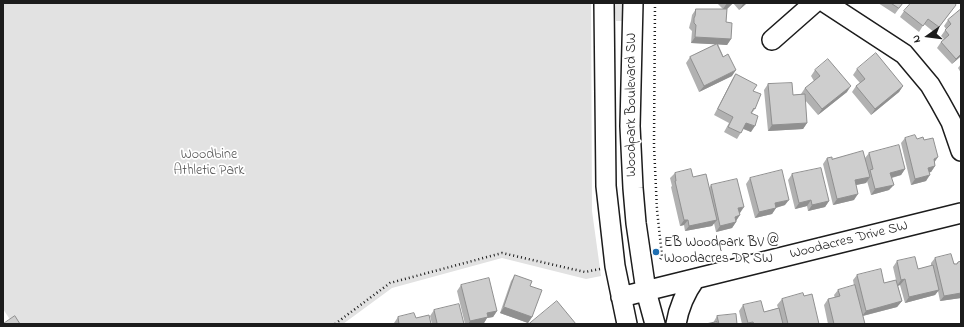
<!DOCTYPE html>
<style>
body{margin:0}
#map{position:relative;width:964px;height:327px;overflow:hidden;background:#fff;font-family:"Indie Flower",sans-serif}
canvas{display:block}
.frame{position:absolute;inset:0;border:4px solid #1c1c1c;pointer-events:none}
.north{position:absolute;left:908px;top:16px;width:40px;height:40px;-webkit-text-stroke:3px #fff;paint-order:stroke;rotate:256deg;font-size:11px;font-weight:700;line-height:16px;text-align:center;color:#1c1c1c}
.north::after{content:'';display:block;margin:auto;width:14px;height:18px;background:#1c1c1c;clip-path:polygon(50% 0,100% 100%,50% 72%,0 100%)}
</style>
<div id="map">
<canvas width="964" height="327"></canvas>
<div class="frame"></div>
<div class="north">N</div>
</div>
<script>
const context = document.querySelector('canvas').getContext('2d');
context.lineJoin = 'round';
function fill(path, color) { context.fillStyle = color; context.fill(path, 'evenodd'); }
function trace(path, color, width, dash) { context.strokeStyle = color; context.lineWidth = width; context.lineCap = dash ? 'butt' : 'round'; context.setLineDash(dash || []); context.stroke(path); }
function drawText(font, color, halo, rows, align = 'center') {
  context.font = font + ' "Indie Flower",sans-serif'; context.lineWidth = 3.5; context.setLineDash([]); context.textBaseline = 'middle'; context.strokeStyle = halo; context.fillStyle = color; for (const [text, x, y, turn = 0] of rows) {
    context.save(); context.translate(x, y); context.rotate((+turn || 0) * Math.PI / 180); context.textAlign = isNaN(turn) ? turn : align; if (halo) context.strokeText(text, 0, 0); context.fillText(text, 0, 0); context.restore();
  }
}
fill(new Path2D(`
 M3,3h588l1,208 9,65 -15,3 -84,-21 -110,30 -49,36h-330l-10,-15z
 M614,3h10l-1,18h-7z`), '#e2e2e2');
const minor = new Path2D(`
 M604,3l2,183 9,80 12,58
 M633,3l-3,123 3,62 3,35 10,68 9,33
 M826,3l78,51 26,31 10,17 11,20 10,29
 M772,40l42,-37
 M621,297l340,-84
 M676,324c3,-18 9,-31 19,-45`);
trace(minor, '#1c1c1c', 22);
trace(new Path2D(`
 M655,3l-1,143 3,64 5,46 -2,4
 M335,324l55,-41 112,-30 83,19 15,-3`), '#1c1c1c', 2.5, [1, 3]);
trace(minor, '#fff', 19);
fill(new Path2D(`
 M717,3h16l-6,6 -1,13 5,17 -4,6 -9,-1 14,32 -33,16 -13,-29 4,-6 26,-13 -25,-1 1,-12 -3,-3 1,-4 1,-3 1,-6 4,-6h27z
 M733,3h14l-8,7z
 M878,3h25l-8,11z
 M961,9v47l-9,8 -15,-16 4,-6 3,-3 -3,-3 5,-7 -2,-3 4,-6z
 M952,10l-17,23 -11,-9 -5,8 -19,-15 4,-6z
 M961,64v9l-3,-5z
 M857,69l46,17 -4,6 -28,23 -19,-23 4,-6 4,-3 -7,-8z
 M815,70l32,22 -29,23 -13,-15 2,23 -4,6 -35,2 -4,-41 4,-6 25,11 8,-1 4,-6 9,-7 -3,-5z
 M736,74l17,17 2,18 -3,4 -1,19 -8,-3 -6,10 -13,-7 5,-9 -15,-8 18,-35z
 M905,138l19,2 11,23v3l-4,6h-2l-3,9 -15,4 -10,-42z
 M869,153l36,16 -4,6 -9,3 -3,12 -18,5 -4,-14 -1,2 -10,2 -2,15 -21,5 -10,-41 4,-6 5,1 33,-1z
 M675,173l18,4 16,11 2,-3 29,28h-1l-3,9 -4,6 -16,4 -2,-9 -2,3 -27,5 -1,-6 -4,1 -9,-39 1,-1 -2,-8z
 M792,174l37,27 -4,6 -17,4 -1,-5 -12,3 -7,-29z
 M750,178l35,27 -9,3 -4,6 -17,4 -9,-34z
 M935,258l21,6 5,-3v37l-21,3 -2,-10 -3,4 -30,8 -5,-18 -2,1 4,15 -5,6 -34,9 1,8h-36l-4,-19 4,-6 7,-1 -1,-3 4,-5 16,-4 -1,-6 4,-5 27,8 12,-3 -3,-13 4,-6 21,8 13,-3v-3z
 M515,275l15,11 2,31 -4,6 -28,-10 11,-32z
 M461,285l36,26 -4,6 -6,1 -3,5 -5,1h-14l-8,-33z
 M804,296l15,28h-77l-3,-13 4,-6 21,7 14,-4 -1,-3 5,-6z
 M434,310l30,14h-32l-2,-8z
 M717,316l20,8h-31l7,-1z
 M398,317l18,1 15,6h-37v-1z`), '#b1b1b1');
fill(new Path2D(`
 M727,3h6l-7,7 -3,-1z
 M744,3h3l-8,7 4,-6z
 M695,37l36,2 -4,6 -36,-2z
 M961,54v2l-9,8 4,-5z
 M736,70l-4,6 -33,16 5,-6z
 M851,86l-4,6 -29,23 4,-6z
 M903,86l-4,6 -28,23 4,-6z
 M746,123l9,3 -4,6 -9,-4z
 M807,123l-4,6 -35,2 4,-6z
 M938,157l-4,6v-4z
 M935,166l-4,6 -7,2 4,-6z
 M905,169l-4,6 -15,4 4,-6z
 M930,175l-4,6 -15,4 4,-6z
 M870,177l-4,6 -15,3 4,-6z
 M894,185l-5,5 -18,5 4,-6z
 M858,194l-4,6 -21,5 4,-6z
 M789,200l-4,5 -14,4 4,-6z
 M811,200l-4,6 -12,3 4,-6z
 M829,201l-4,6 -17,4 4,-6z
 M744,207l-4,6 -6,1 4,-6z
 M776,208l-4,6 -17,4 4,-6z
 M740,215l-4,6 -1,-4z
 M684,220h4l-4,5 -4,1z
 M717,220l-5,6 -27,5 4,-5z
 M736,222l-4,6 -16,4 4,-6z
 M905,279l-5,6 -3,1 4,-6z
 M939,290l-4,5 -30,8 4,-6z
 M961,293v5l-21,3 4,-5z
 M902,301l-5,6 -35,9 4,-5z
 M504,307l28,10 -4,6 -28,-10z
 M497,311l-4,6 -6,1 -3,5 -5,1h-11l2,-3 17,-8z`), '#909090');
const building = new Path2D(`
 M891,3h12l-4,5z
 M911,3h44l1,2 -17,22 -11,-8 -5,7 -19,-15z
 M696,9h31l-1,13 6,1 -1,16 -36,-2 1,-12 -2,-2v-5l1,-2z
 M961,9v45l-5,5 -15,-17 8,-7 -4,-5 6,-6 -3,-4z
 M717,44l6,13 5,-3 8,16 -32,16 -14,-29z
 M876,53l27,33 -28,23 -19,-23 9,-7 -8,-10z
 M828,59l23,27 -29,23 -17,-21 15,-12 -5,-6z
 M736,74l21,11 -4,6 8,3 -6,15 -1,-1 -3,5 7,3 -3,10 -9,-3 -5,10 -13,-6 5,-10 -15,-8z
 M792,83l1,12 12,-1 2,29 -35,2 -4,-41z
 M915,135l2,4 6,-2 1,3 9,-2 5,19 -4,2 1,7 -7,2 2,7 -15,4 -10,-41z
 M899,145l6,24 -15,4 4,12 -19,4 -5,-19 3,-1 -4,-16z
 M863,151l7,26 -15,3 3,14 -21,5 -10,-41 5,-1v2z
 M821,168l8,33 -17,4 -1,-5 -12,3 -7,-29z
 M691,169l2,8 13,-3 11,46 -28,6 -1,-6h-4l-9,-39h1l-1,-8z
 M782,170l7,30 -14,3 1,5 -17,4 -9,-34z
 M737,179l7,28 -6,1 2,7 -5,2 1,5 -16,4 -9,-41z
 M951,254l3,10h3l1,-2 3,-1v32l-17,3 -9,-38z
 M915,257l3,12 15,-4 6,25 -30,7 -4,-18 -4,1 -4,-19z
 M881,269l3,14 12,-3 6,21 -36,10 -9,-36z
 M515,275l17,6 -2,5 12,4 -10,27 -28,-10z
 M489,278l8,33 -10,2 1,4 -18,4 -9,-36z
 M855,285l10,39h-31l-6,-25 12,-3 -2,-6z
 M803,293l1,3 8,-2 7,30h-31l-6,-25z
 M557,301l19,23h-47z
 M761,301l3,11 15,-4 4,16h-29l-1,-2 -5,1 -5,-18z
 M459,304l5,20h-29l2,-1 -3,-13z
 M414,313l2,5 13,-3 2,9h-32l-1,-7z
 M736,314l1,10h-18l-2,-8z
 M15,316l5,8h-17z
 M717,322v2h-11z`);
fill(building, '#cecece');
trace(building, '#909090', 1);
for (const [x, y, r, color] of [
 [656,252,4,"#1f6fb2"]
]) { const dot = new Path2D(); dot.arc(x, y, r, 0, 2 * Math.PI); context.fillStyle = color; context.fill(dot); trace(dot, '#fff', 1.5); }
drawText('14px', '#1c1c1c', '#fff', [
 ["Woodpark Boulevard SW",633,105,-90],
 ["Woodacres Drive SW",849,241,-14]
]);
drawText('14px', '#575757', '#fff', [
 ["Woodbine",209,156],
 ["Athletic Park",209,172]
]);
drawText('14px', '#1c1c1c', '#fff', [
 ["EB Woodpark BV @",664,244],
 ["Woodacres DR SW",664,260]
], 'left');
</script>
